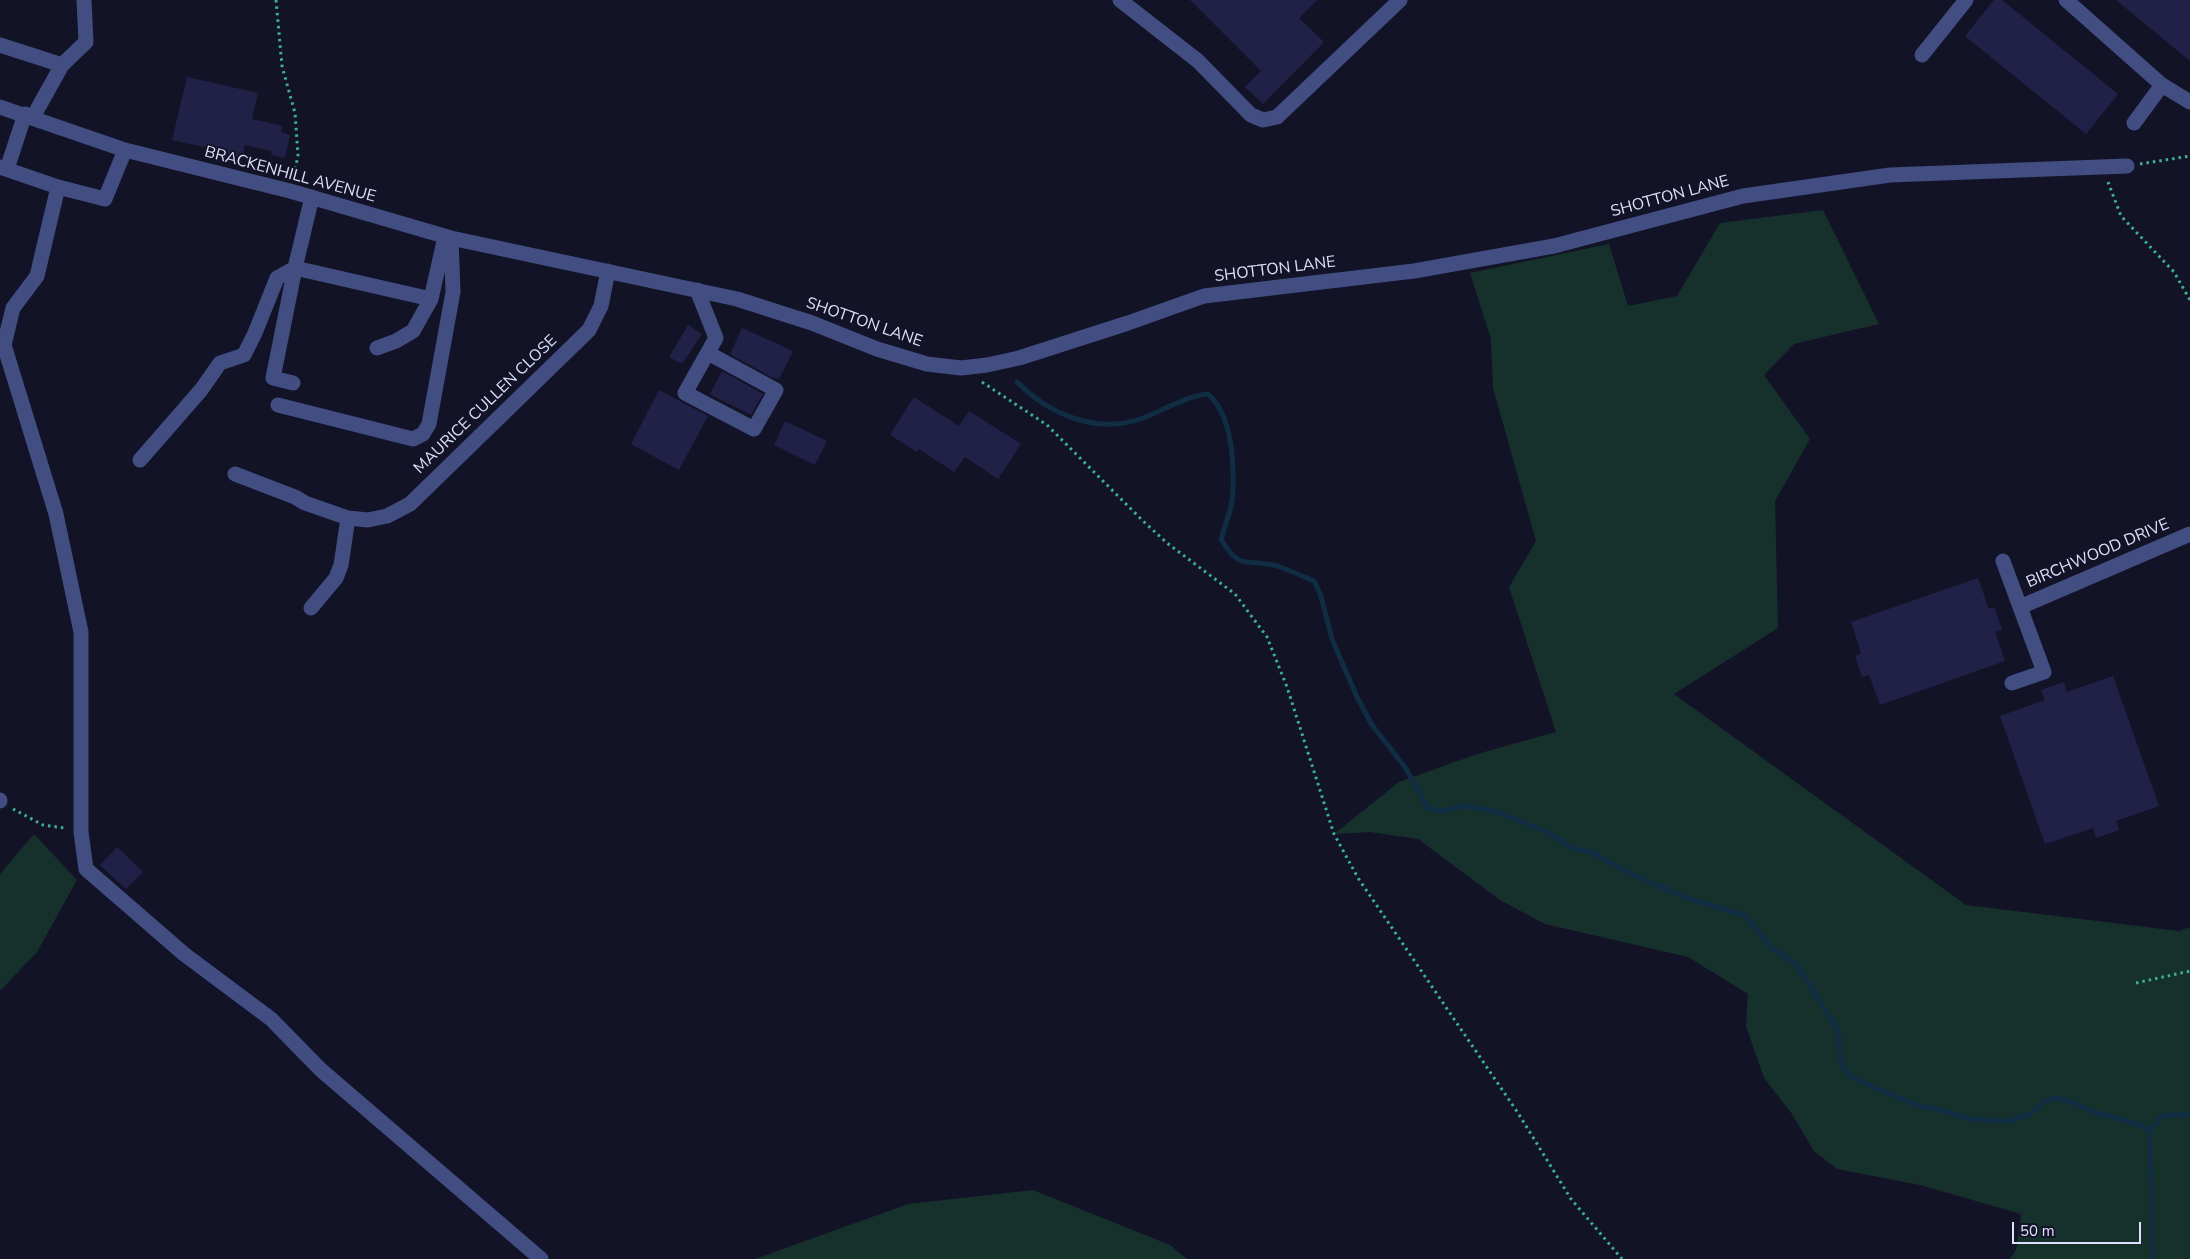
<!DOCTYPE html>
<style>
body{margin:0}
#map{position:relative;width:2190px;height:1259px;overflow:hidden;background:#131328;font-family:"Nunito Sans",sans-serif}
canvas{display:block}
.scale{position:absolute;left:2012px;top:1222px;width:129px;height:22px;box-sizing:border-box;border:2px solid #dde0fc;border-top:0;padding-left:6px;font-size:15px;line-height:18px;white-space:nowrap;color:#dde0fc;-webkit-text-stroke:4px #131328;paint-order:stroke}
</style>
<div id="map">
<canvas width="2190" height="1259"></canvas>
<div class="scale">50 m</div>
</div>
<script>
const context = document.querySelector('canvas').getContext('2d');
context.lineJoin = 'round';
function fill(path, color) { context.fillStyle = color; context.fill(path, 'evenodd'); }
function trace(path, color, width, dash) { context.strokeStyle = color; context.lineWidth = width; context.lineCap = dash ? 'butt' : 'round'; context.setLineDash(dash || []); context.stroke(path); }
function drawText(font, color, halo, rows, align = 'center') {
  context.font = font + ' "Nunito Sans",sans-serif'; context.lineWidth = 4; context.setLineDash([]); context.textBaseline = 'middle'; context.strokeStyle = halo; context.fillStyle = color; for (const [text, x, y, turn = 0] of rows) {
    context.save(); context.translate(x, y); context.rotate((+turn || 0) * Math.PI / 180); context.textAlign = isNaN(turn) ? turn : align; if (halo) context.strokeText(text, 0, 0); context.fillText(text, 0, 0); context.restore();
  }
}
fill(new Path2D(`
 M1823,210l56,114 -85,20 -30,31 46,64 -35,62 3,127 -104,66 292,211 213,26 11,-4v332h-180l6,-9 5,-36 -101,-29 -83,-16 -23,-18 -22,-37 -28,-36 -18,-52 2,-32 -60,-37 -143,-33 -45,-24 -82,-61 -48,-7 -36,2 65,-52 78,-28 79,-22 -47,-145 27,-46 -43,-153 -2,-49 -21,-66 139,-29 19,62 49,-10 43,-73z
 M34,834l43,46 -40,72 -37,39v-117z
 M1033,1190l137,55 17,14h-432l153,-55z`), '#16312b');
trace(new Path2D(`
 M1017,382c33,33 81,53 126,36 21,-8 43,-22 65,-24 24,21 26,65 25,96 0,16 -7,33 -12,49 19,33 25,19 56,27 12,4 25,10 37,15l7,15 11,43 25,58 15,28 33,42 23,41 13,3 23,-5 28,4 51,20 30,18 21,5 33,19 62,27 56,16 26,33 25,16 42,66 3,34 9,12 19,9 53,22 12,1 35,11 39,2 22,-7 13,-12 10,-4 13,2 31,13 38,10 15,8
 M2153,1259l-3,-128 12,-15 28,-2`), '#102d44', 5);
fill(new Path2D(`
 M1190,0h127l-18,18 25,24 -61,62 -18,-17 16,-16z
 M1994,0h8l116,94 -32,40 -121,-98z
 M2116,0h74v61z
 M187,77l71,16 -6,26 30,7 -1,6 9,3 -5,23 -14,-3 1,-4 -27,-6 -3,15 -21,-4 1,-5 -50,-11z
 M688,325l14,9 -20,30 -13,-7z
 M742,328l51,23 -14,28 -8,-2 -41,-23z
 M722,371l41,23 -12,21 -41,-21z
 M659,390l49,26 -29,54 -48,-26z
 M914,397l45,29 10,-15 52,33 -23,35 -33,-22 -11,15 -35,-23 -2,3 -27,-17z
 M785,421l42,20 -12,24 -41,-20z
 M1978,578l11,31 5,-2 8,22 -7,3 10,29 -125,44 -11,-30 -7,2 -7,-21 6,-3 -10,-31z
 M2113,676l46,130 -43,15 3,9 -23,8 -3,-10 -48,16 -45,-128 45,-16 -4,-10 23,-8 3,10z
 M117,847l26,25 -17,17 -26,-24z`), '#212147');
trace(new Path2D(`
 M276,0l6,66 13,47 3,42 -4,21
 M2140,164l50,-8
 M2108,182l13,34 53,56 16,28
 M982,382l65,43 96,96 24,22 68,51 32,43 20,50 47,147 24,44 160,235 53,86 51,60
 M13,809l30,16 22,3
 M2136,983l54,-12`), '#3cb192', 3, [2.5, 4]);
trace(new Path2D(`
 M1120,0l78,61 53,54 12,5 14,-3 123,-117
 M2066,0l96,85 -28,38
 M0,45l62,20
 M1922,55l44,-55
 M2162,85l28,17
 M0,107l125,43 165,41 161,47 286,61 75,24 65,26 50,15 34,4 26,-3 32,-7 109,-35 76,-27 210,-25 140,-25 189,-50 147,-21 237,-9
 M33,117l29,-52 24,-23 -2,-42
 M0,167l58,20 47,12 20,-49
 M7,169l18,-55
 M58,187l-21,89 -24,32 -9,37 52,169 25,118v200l5,37 98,85 87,65 50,51 220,189
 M312,197l-17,71 136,31
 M697,290l19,48 -31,55 69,36 22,-39 -68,-37
 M377,348l19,-7 17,-10 18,-32 14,-62
 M293,383l-20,-5 22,-110
 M278,405l135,34 10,-5 6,-10 24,-132 -2,-54
 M140,460l61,-70 19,-27 24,-8 11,-22 22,-55 18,-10
 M235,474l60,23 10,6 43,15 20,2 19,-4 23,-12 179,-174 12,-24 7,-35
 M2003,561l41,111 -32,11
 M2020,607l170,-73
 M311,608l25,-30 5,-13 7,-47
 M0,800v1`), '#424d82', 15);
drawText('16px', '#dde0fc', '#131328', [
 ["BRACKENHILL AVENUE",290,175,15],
 ["SHOTTON LANE",1670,197,-15],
 ["SHOTTON LANE",1275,270,-7],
 ["SHOTTON LANE",864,323,19],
 ["MAURICE CULLEN CLOSE",486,405,-44],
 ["BIRCHWOOD DRIVE",2098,554,-23]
]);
</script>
